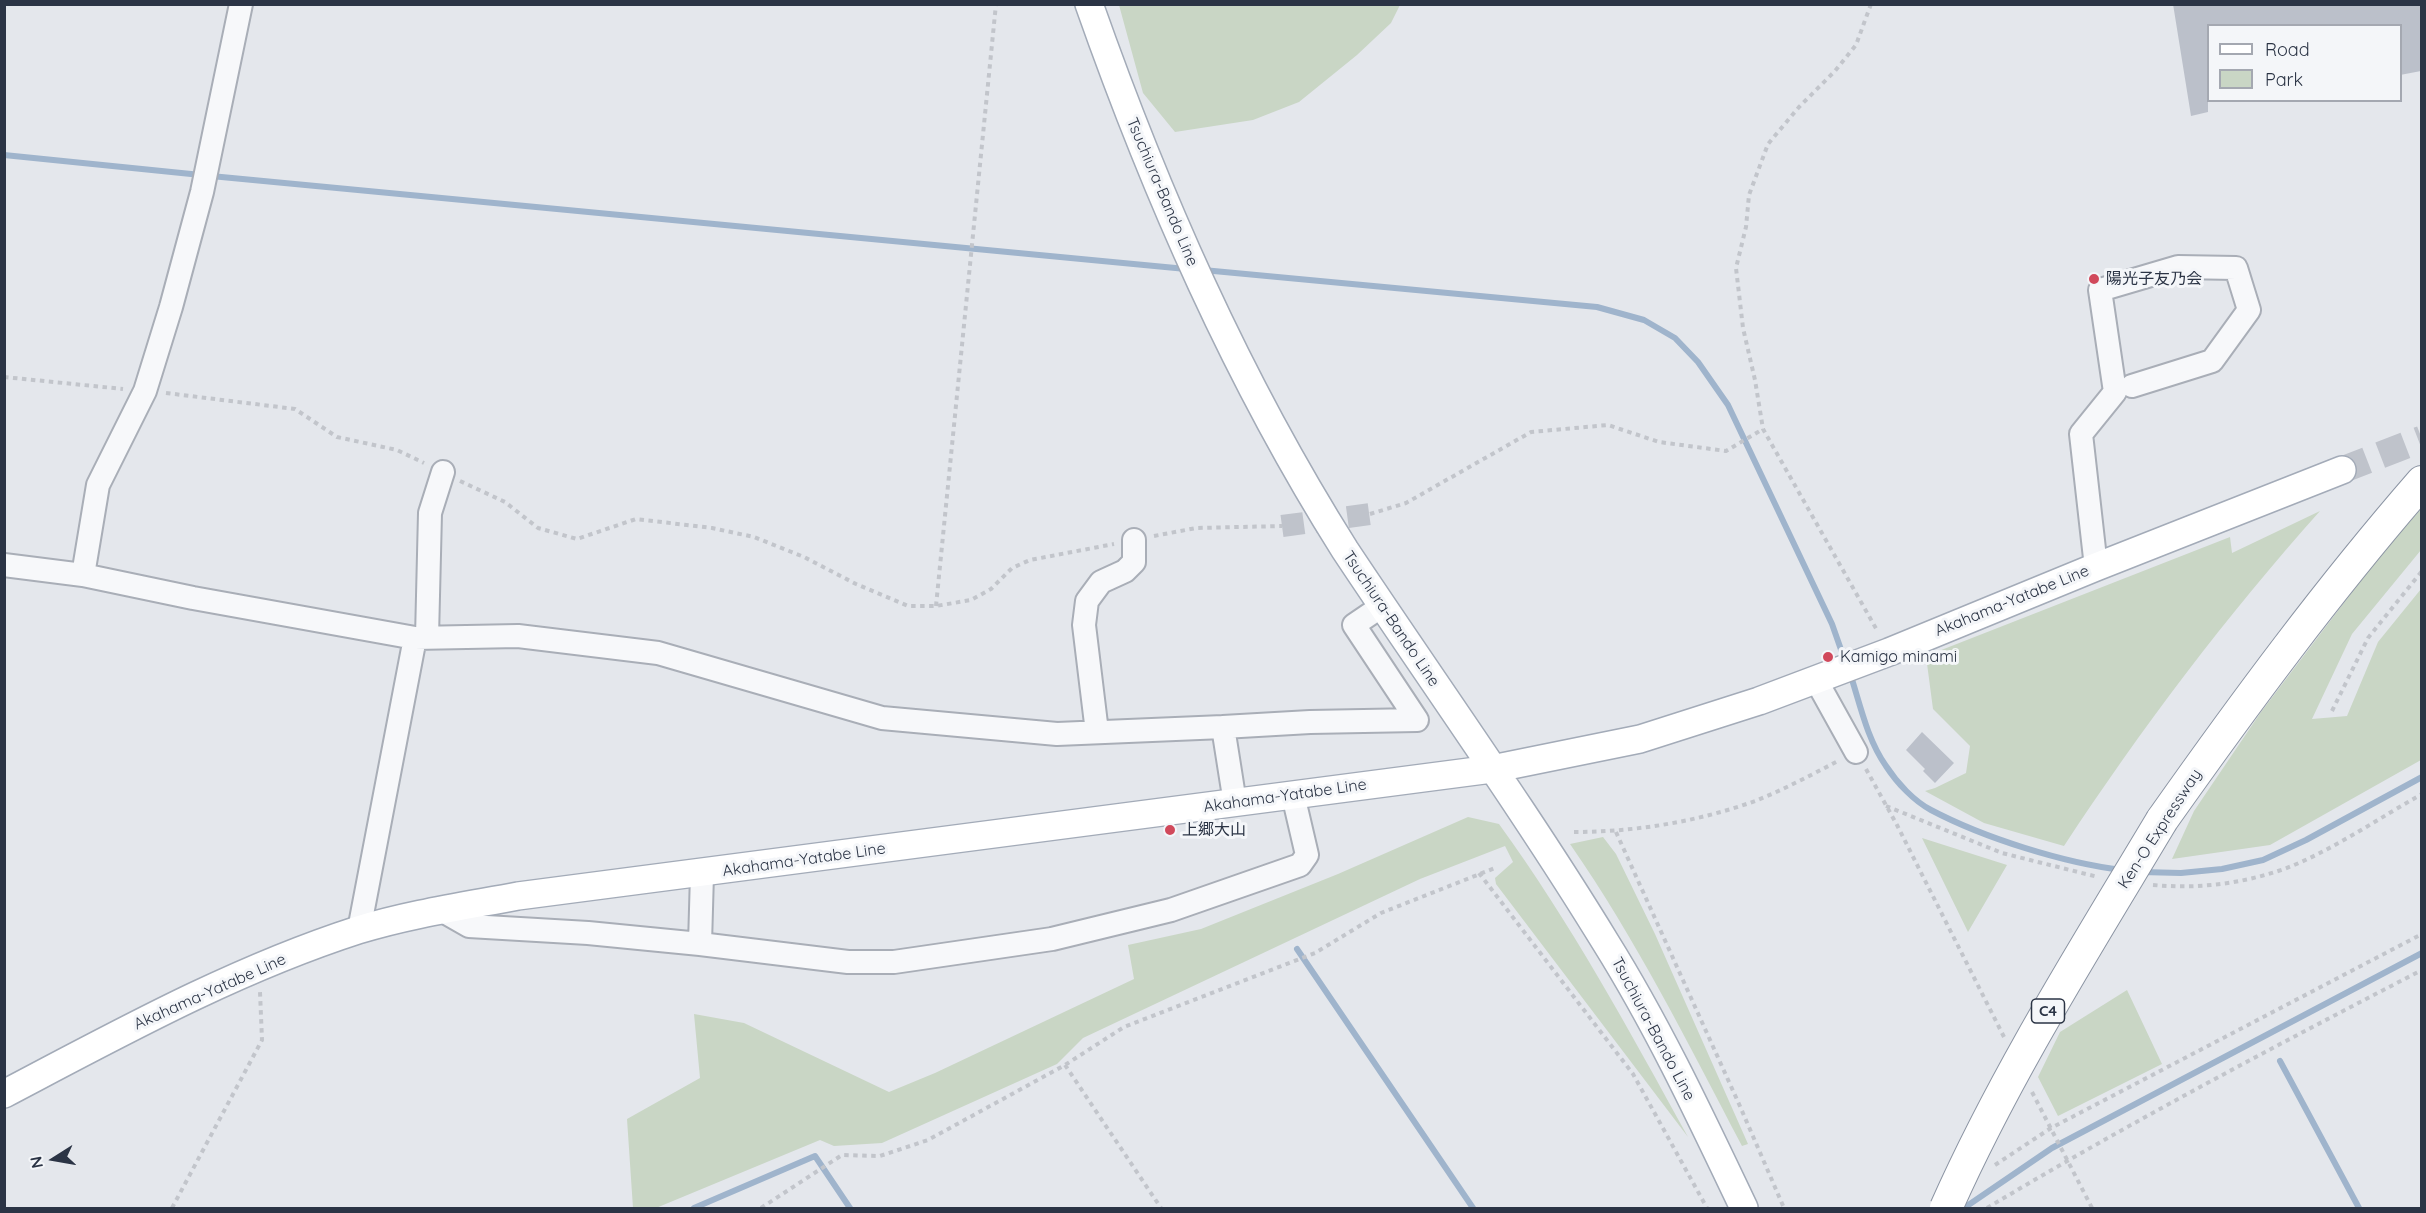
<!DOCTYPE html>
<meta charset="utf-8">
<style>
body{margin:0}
#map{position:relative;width:2426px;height:1213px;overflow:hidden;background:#e4e7ec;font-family:Quicksand,sans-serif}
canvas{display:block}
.frame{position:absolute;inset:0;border:6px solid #2b3445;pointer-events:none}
.legend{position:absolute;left:2207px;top:24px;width:195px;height:78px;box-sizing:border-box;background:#f4f6f9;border:2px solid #a4a8b1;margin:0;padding:8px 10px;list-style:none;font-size:18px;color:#2b3445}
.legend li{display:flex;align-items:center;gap:12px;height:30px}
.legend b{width:30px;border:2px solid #a4a8b1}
.north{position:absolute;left:24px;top:1129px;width:60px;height:60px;-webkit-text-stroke:4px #f4f6f9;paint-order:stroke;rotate:259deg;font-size:16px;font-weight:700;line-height:24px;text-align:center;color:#2b3445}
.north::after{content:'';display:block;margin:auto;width:21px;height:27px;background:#2b3445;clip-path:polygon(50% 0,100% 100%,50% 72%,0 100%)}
</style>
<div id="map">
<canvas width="2426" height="1213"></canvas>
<div class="frame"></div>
<ul class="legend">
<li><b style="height:8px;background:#fff"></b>Road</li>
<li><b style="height:16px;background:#c9d6c5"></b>Park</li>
</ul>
<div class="north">N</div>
</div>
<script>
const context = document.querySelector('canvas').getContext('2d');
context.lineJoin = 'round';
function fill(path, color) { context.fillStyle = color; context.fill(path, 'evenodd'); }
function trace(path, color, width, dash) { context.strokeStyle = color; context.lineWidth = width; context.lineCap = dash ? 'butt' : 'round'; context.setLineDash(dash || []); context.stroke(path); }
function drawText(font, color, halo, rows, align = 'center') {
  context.font = font + ' Quicksand,"Noto Sans JP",sans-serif'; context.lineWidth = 6; context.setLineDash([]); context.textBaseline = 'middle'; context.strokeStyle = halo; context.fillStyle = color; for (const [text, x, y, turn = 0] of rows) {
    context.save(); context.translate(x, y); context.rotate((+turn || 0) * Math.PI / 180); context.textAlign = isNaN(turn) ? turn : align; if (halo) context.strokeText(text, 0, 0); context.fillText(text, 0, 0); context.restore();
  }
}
fill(new Path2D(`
 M1119,5v-1l281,1 -9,18 -34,32 -58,47 -46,18 -78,12 -32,-39z
 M2421,509v41l-69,84 -40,85 35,-3 31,-74 43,-53v171l-151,85 -98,14 22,-48 67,-99 120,-158z
 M2320,511c-94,105 -179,218 -256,335l-80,-23 -59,-32 10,-3 31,-15 4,-27 -37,-37 -7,-53 304,-119 2,16z
 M1468,817l31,7c72,99 130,206 189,313l-192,-253 -1,-6 18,-16 -8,-16 -85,33 -337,159 -26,26 -175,79 -48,3 -14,-6 -164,68h-23l-6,-89 73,-41 -6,-64 50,9 145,69 46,-19 199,-94 -6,-34 73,-16 137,-55z
 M1603,837l13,17 39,80 93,210 -6,2c-54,-103 -106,-207 -172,-302z
 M1922,838l85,27 -39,67z
 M2127,990l35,74 -104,52 -20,-39 22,-45z`), '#c9d6c5');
trace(new Path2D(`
 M4,155l197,20
 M211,176l975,93
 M1203,270l394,37 47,13 31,18 23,24 30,43 104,219 13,37
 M1850,673c10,31 17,66 36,93 11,17 28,35 45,44 53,28 133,53 191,60
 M2141,872l40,1 41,-4 41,-9 43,-20 116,-63
 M1297,949l176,259
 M2280,1061l79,147
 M694,1208l121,-52 35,52
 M1964,1208l88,-60 370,-195`), '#9fb4cc', 6);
fill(new Path2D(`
 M2173,4h248v67l-21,4v-49h-192v86l-17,4z
 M1922,732l32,31 -19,20 -12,-12 2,-2 -19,-19z`), '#bbc0ca');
trace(new Path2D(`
 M1282,526l88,-12`), '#bfc3cb', 22, [22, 11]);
trace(new Path2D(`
 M2342,470l80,-31`), '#bfc3cb', 27, [27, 14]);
const minor = new Path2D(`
 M4,565l79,10 110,23 222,40 103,-2 140,17 224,65 175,16 166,-7 12,76
 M2096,567l-15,-133 34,-42 -15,-102 78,-23 58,1 13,42 -37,51 -80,25
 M83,575l15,-90 47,-94 26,-84 31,-115 39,-188
 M427,637l3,-124 13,-41
 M1816,680l40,72
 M1223,727l87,-5 107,-2 -63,-95 28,-19
 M1097,732l-13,-107 3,-24 14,-19 24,-11 9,-9v-22
 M702,874l-2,70 148,18h46l158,-23 119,-29 129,-45 7,-10 -14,-60
 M441,910l28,16 119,7 112,11
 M359,930l56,-292`);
const major = new Path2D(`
 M1089,4c67,190 148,375 256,546 87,131 179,259 261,393 53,85 95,175 138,265
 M4,1094c116,-61 230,-124 354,-164 52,-16 107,-24 160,-34l974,-127 148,-30 119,-38 130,-49 207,-85 246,-97`);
const highway = new Path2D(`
 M2162,820c82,-116 166,-230 260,-338`);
trace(minor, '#a9aeb7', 26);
trace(major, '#a3abb8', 30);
trace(highway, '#8b94a3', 34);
trace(new Path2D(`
 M1871,4l-15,41 -21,26 -36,36 -31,37 -19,51 -3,32 -10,41 7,60 12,52 8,49 115,203
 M4,377l119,12
 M166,393l129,16 42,28 60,13 27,13
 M460,481l45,21 33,26 39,11 59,-20 76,9 42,9 50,20 52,27 52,22h28l35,-6 20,-11 21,-21 18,-8 84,-16
 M1370,514l36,-11 125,-71 77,-7 51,17 67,9 37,-22
 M1154,536l42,-8 86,-2
 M936,606l60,-602
 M2332,711l36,-73 54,-67
 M1866,769l31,56 107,212
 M1886,806l116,47 96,24
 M1574,832c60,0 123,-10 181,-31 28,-11 56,-26 83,-40
 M1616,832l123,272 45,104
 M1479,873l154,201 74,134
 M2153,885c45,4 88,-1 131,-16 46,-17 95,-51 138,-75
 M1065,1065l96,143
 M2032,1092l60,116
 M1995,1165l56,-37 371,-194
 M172,1208l90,-168 -2,-48
 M761,1208l81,-53 38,1 48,-16 137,-75 59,-38 191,-74 66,-40 114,-45
 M1987,1208c142,-85 288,-162 435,-238`), '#c2c5cb', 4, [4.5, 4.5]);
trace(minor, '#f7f8fa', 22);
trace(major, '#fff', 27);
trace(highway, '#fff', 32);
const highwayBridge = new Path2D(`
 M1946,1208c60,-135 140,-261 216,-388`);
trace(highwayBridge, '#8b94a3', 34, []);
trace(highwayBridge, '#fff', 32);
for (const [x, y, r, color] of [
 [2094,279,6,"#d1495b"],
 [1828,657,6,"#d1495b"],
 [1170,830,6,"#d1495b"]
]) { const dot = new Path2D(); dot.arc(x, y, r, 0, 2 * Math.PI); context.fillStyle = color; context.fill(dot); trace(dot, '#f4f6f9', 2); }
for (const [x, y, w] of [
 [2048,1011,33]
]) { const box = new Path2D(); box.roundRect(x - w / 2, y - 12, w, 24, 4.5); context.fillStyle = '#f4f6f9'; context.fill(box); trace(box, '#2b3445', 1.5); }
drawText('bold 15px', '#2b3445', null, [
 ["C4",2048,1011]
]);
drawText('16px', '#2b3445', '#f4f6f9', [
 ["Tsuchiura-Bando Line",1162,192,67],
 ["Akahama-Yatabe Line",2012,601,-22],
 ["Tsuchiura-Bando Line",1391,619,56],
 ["Akahama-Yatabe Line",1285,796,-8],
 ["Ken-O Expressway",2160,829,-57],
 ["Akahama-Yatabe Line",804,860,-8],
 ["Akahama-Yatabe Line",210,992,-24],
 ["Tsuchiura-Bando Line",1653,1029,62]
]);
drawText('16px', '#2b3445', '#f4f6f9', [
 ["陽光子友乃会",2106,279],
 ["Kamigo minami",1840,657],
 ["上郷大山",1182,830]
], 'left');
</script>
